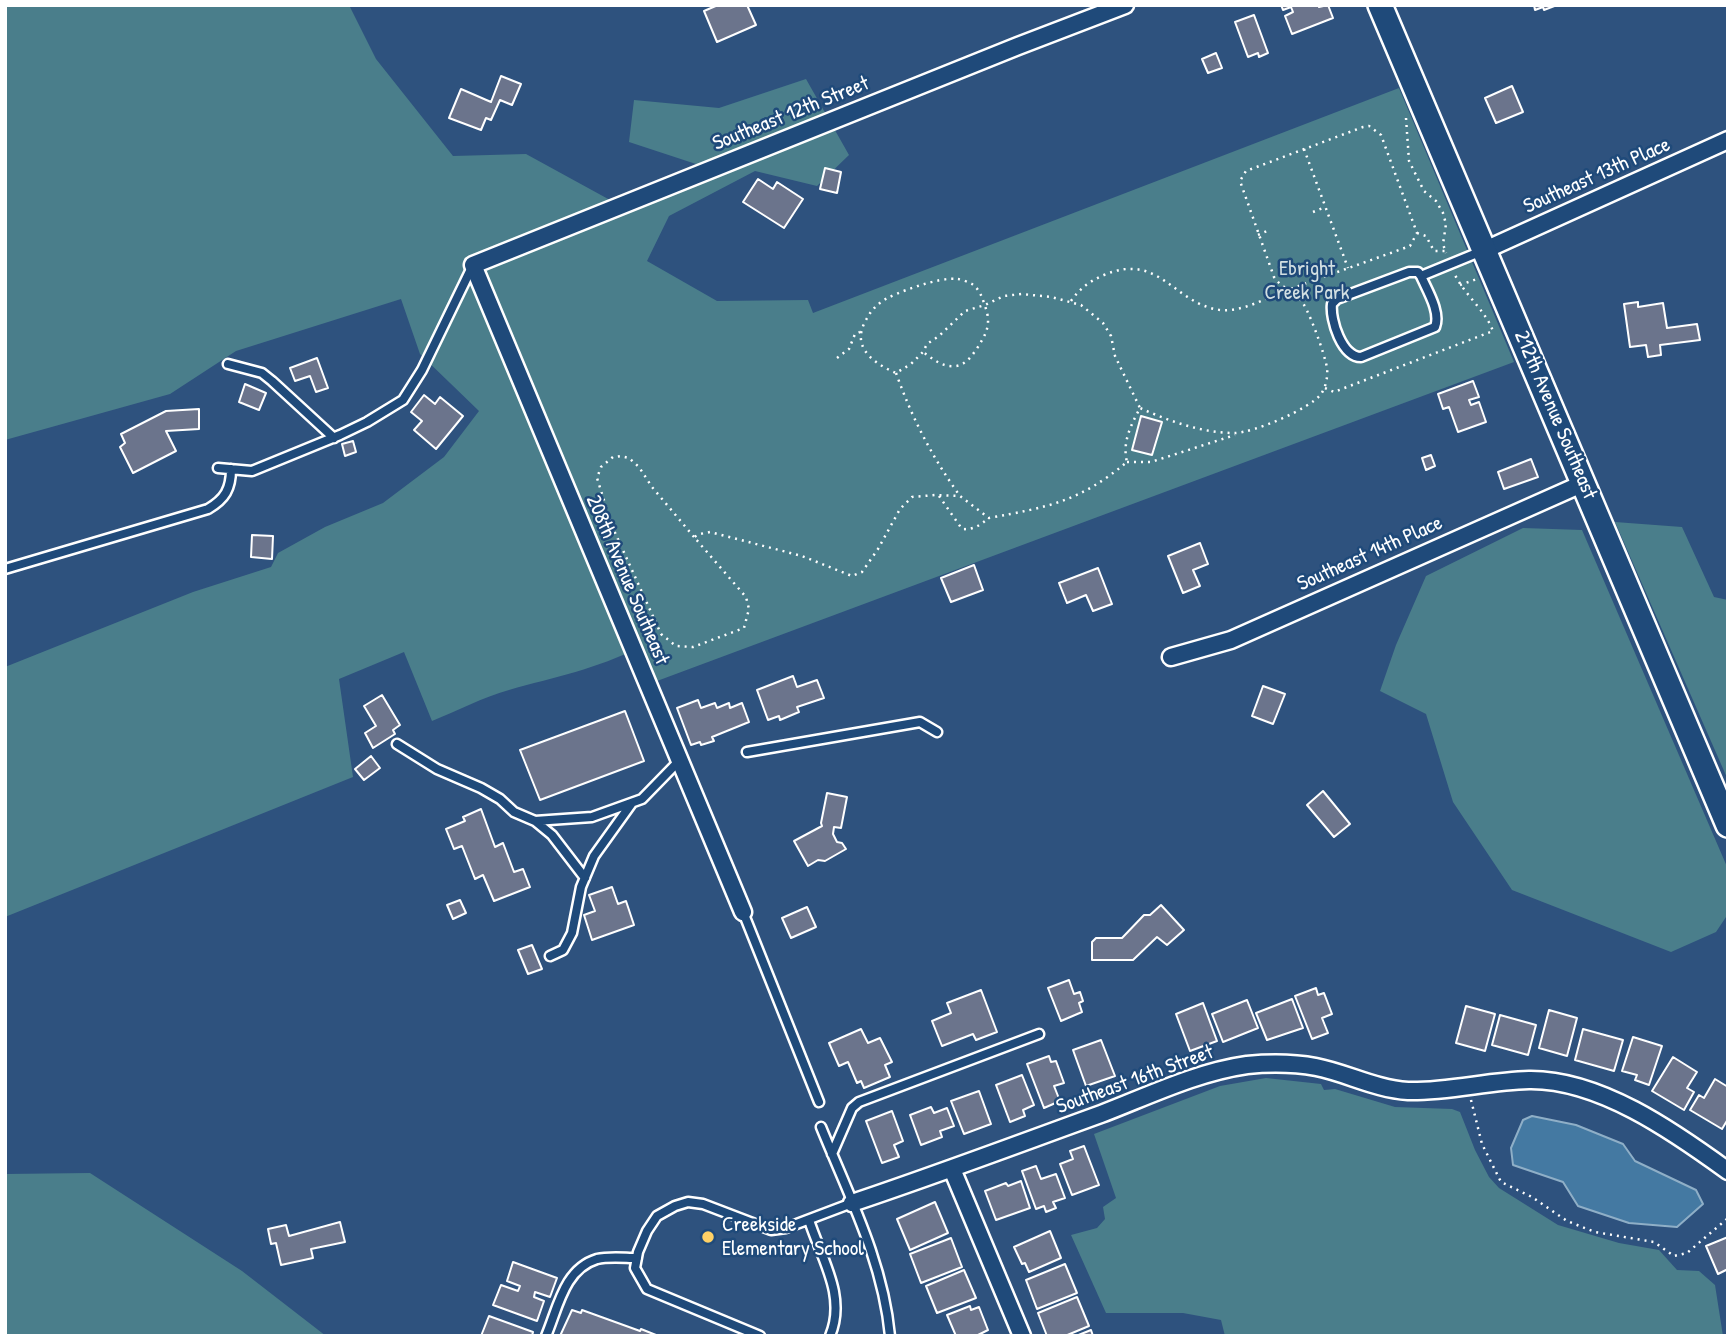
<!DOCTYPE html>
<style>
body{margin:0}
#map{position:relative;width:1733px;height:1341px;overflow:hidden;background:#2e527e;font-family:"Patrick Hand",sans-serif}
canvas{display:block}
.frame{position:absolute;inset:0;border:7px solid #fff;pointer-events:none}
</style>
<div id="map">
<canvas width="1733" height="1341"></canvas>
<div class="frame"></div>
</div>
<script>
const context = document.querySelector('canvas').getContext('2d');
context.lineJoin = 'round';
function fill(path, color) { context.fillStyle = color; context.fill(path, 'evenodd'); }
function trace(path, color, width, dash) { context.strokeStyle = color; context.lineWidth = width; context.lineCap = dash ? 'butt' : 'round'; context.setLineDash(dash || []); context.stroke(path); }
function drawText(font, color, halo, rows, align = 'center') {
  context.font = font + ' "Patrick Hand",sans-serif'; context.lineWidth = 5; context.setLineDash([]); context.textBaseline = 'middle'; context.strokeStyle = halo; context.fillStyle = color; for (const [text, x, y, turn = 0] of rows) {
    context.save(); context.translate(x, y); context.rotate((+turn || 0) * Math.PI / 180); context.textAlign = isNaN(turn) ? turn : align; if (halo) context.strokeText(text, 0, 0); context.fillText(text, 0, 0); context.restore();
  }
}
fill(new Path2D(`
 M5,5h344l27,54 77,97 73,-2 84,46 89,-35 -70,-23 5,-42 85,8 87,-29 43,76 -32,31 -62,-15 -86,45 -22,45 70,40 91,-1 5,13 586,-225 115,274 -857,319 -16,-37 -2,3c-41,22 -85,30 -130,43 -26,7 -52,21 -77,31l-28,-69 -65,27 14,98 -348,140v-250l188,-75 78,-25 7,-14 47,-26 58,-24 61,-46 35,-46 -59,-57 -19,-55 -165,52 -66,43 -165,46z
 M1615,522l67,5 32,70 14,3v180z
 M1523,528l59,2 146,339v45l-12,18 -45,20 -159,-62 -59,-88 -27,-88 -46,-23 16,-46 30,-69z
 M1266,1078l55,6 3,6 11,-1 60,18 57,2 8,3 15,38 14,27 10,11 59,37 61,18 40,7 18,20 22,1 16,14 8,51h-498l-4,-16 -38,-7h-77l-35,-78 26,-7 8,-9 -2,-12 13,-9 -22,-64 126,-48z
 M90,1173l152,98 84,65h-321v-162z`), '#4a7e8b');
const water = new Path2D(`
 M1532,1116l44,9 47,19 12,17 61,29 7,14 -26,23 -48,-4 -51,-17 -15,-24 -50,-17 -2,-17 12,-28z`);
fill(water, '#4479a2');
trace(water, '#8fafc7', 2);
const building = new Path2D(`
 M718,5h29l9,20 -39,17 -13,-31z
 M1281,5h37l1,2 9,-2 5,13 -41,16 -7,-18 8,-4 -2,-5 -8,3z
 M1534,5h23l-13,5 -1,-3 -8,3z
 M1254,15l14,38 -9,4 -1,-4 -10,4 -13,-35z
 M1216,53l6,15 -14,5 -6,-14z
 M501,76l20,8 -9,21 -12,-5 -9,20 -5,-2 -5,12 -32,-12 12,-29 30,13z
 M1512,86l11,26 -27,11 -11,-25z
 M825,168l16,4 -4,21 -17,-4z
 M758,179l15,10 4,-7 26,17 -19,29 -41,-26z
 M1638,302v5l25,-4 4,25 30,-4 3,16 -40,5 1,10 -13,2 -2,-12 -16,2 -6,-43z
 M317,358l11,30 -12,4 -6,-16 -15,5 -5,-13z
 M1473,381l6,16 -10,3 2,5 8,-3 7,20 -28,10 -9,-25 -6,2 -5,-15z
 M245,384l21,9 -7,17 -20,-8z
 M424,395l11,9 5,-7 23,19 -27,33 -22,-19 8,-9 -11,-9z
 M199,409v20l-33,2 10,20 -43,22 -13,-26 5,-4 -4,-9 45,-23z
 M1141,416l21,6 -10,33 -20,-5z
 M353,441l3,11 -11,4 -3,-12z
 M1431,455l4,11 -9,4 -4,-12z
 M1531,459l7,18 -34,12 -6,-17z
 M252,535l21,1 -1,23 -21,-2z
 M1200,543l8,21 -15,6 7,16 -17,7 -15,-37z
 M974,565l9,25 -32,12 -10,-24z
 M1098,568l14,36 -19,7 -7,-16 -19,8 -8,-20z
 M793,676l4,11 20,-7 7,18 -27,9 2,5 -19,8 -1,-4 -11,4 -11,-30z
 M1263,686l22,8 -12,30 -21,-8z
 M382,695l18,30 -7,5 2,4 -22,14 -8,-15 11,-7 -12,-20z
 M698,700l3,8 14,-5 2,5 12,-5 1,5 12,-5 7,19 -37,15 2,4 -13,4 -1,-3 -9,3 -14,-37z
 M625,711l19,50 -104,39 -20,-50z
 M371,756l9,12 -16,12 -9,-11z
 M1323,791l27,33 -16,13 -27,-32z
 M827,793l20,4 -6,31 -7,-1 -1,7 4,8 5,1 4,6 -21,12 -7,-1 -10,6 -14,-25 28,-15 -1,-3z
 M481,809l14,38 8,-4 11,29 9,-3 7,18 -36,14 -11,-26 -8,4 -13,-33 -8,3 -8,-20 19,-8 -2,-4z
 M612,887l6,17 8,-3 8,24 -42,15 -8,-25 11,-4 -6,-16z
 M460,900l6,13 -13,6 -6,-14z
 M1161,905l23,25 -17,15 -10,-8 -24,23h-41v-18l4,-4h26l22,-23h6z
 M807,907l9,20 -25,11 -9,-20z
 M532,945l10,24 -14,5 -10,-24z
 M1069,980l5,14 6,-2 3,9 -4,2 3,9 -21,9 -13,-33z
 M1316,988l2,7 6,-2 8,21 -10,4 6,15 -16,6 -17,-43z
 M981,990l16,42 -21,8 -3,-6 -31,12 -10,-25 19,-8 -4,-10z
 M1292,999l11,29 -36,12 -11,-27z
 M1247,1000l11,28 -35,14 -11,-28z
 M1203,1003l14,38 -27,10 -14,-37z
 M1466,1006l29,8 -10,37 -29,-8z
 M1549,1010l28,8 -10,38 -28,-8z
 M1500,1015l36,10 -8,30 -36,-10z
 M861,1029l7,14 12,-5 12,24 -7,3 5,12 -26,11 -3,-7 -4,2 -9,-21 -9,4 -10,-23z
 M1583,1029l40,11 -9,31 -39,-11z
 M1633,1037l29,9 -13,39 -14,-5 2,-5 -15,-4z
 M1101,1040l14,36 -29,10 -13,-36z
 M1049,1056l2,6 5,-1 8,22 -10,3 6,15 -16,7 -17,-44z
 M1673,1057l24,15 -10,16 7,4 -10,18 -32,-19z
 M1022,1075l12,30 -11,5 2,6 -15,6 -14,-37z
 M1715,1079l13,8v32l-6,10 -32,-19 9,-15 5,3z
 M979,1091l12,33 -27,10 -13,-33z
 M931,1107l3,6 13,-5 7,18 -14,5 2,6 -21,8 -11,-30z
 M892,1111l11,30 -9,4 5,12 -17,6 -16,-42z
 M1084,1146l15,39 -27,10 -12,-31 13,-5 -3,-8z
 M1036,1166l5,13 15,-5 9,24 -12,4 3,6 -10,4 -2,-6 -8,3 -14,-38z
 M1021,1181l9,27 -34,12 -11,-29 21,-8 2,3z
 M935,1202l13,31 -38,17 -13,-31z
 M340,1222l5,20 -34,7 2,9 -32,7 -5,-22 -5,1 -3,-15 18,-4 3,11z
 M1050,1231l11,27 -32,14 -4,-9 -3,1 -8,-17z
 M1728,1237v32l-10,5 -12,-28z
 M951,1238l11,29 -41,16 -11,-29z
 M513,1262l44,16 -7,19 -15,-5 -1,5 10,4 -7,20 -44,-16 8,-20 17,6 2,-5 -13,-5z
 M1065,1264l12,29 -40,16 -11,-29z
 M964,1270l12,28 -39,15 -11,-27z
 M1077,1297l12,29 -24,10h-18l-9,-23z
 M970,1306l1,4 8,-3 9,23 -12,6h-20l-9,-21z
 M572,1310l9,3 1,-3 58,21 1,-2 15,6 -96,1z
 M489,1316l44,16 -1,4h-51z
 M1091,1330l2,6h-17z`);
fill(building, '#6b748c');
trace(building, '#fff', 2);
const lane = new Path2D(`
 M1421,276c6,14 20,36 14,51l-74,30c-19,0 -31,-37 -29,-53l5,-5 72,-27h9l3,4 61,-25
 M228,364l34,9 10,8 62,57
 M218,468l34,3 88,-36 27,-13 36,-22 19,-30 50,-103
 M5,569l203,-60c17,-10 23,-20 23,-40
 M397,744l40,25 44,19 19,11 14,13 21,9 57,-4 50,-18 38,-39
 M747,752l173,-30 17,10
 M535,821l17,14 33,43
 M743,912l76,190
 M550,956l13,-6 9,-17 9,-46 13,-31 38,-53
 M821,1127c28,69 62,134 69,209
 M832,1154l20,-46 7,-6 180,-68
 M809,1220c12,38 38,76 21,116
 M546,1336c12,-28 18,-67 51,-77 12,-3 28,-1 40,-1
 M760,1336l-113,-47 -12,-21 3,-16 9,-21 10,-15 18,-10 13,-4 15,2 68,26 15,-2 66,-25`);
const street = new Path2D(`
 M1485,250l243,-110
 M1171,657l60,-17 353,-157
 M743,912l-270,-647 545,-219 107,-41
 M952,1169l70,167
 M852,1203c84,-28 166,-59 249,-89 47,-18 96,-42 146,-49 21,-2 47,-2 69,2 31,6 59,22 92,24 40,1 80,-10 121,-11 70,-1 144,51 199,91`);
const secondary = new Path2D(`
 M1380,5l348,820`);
trace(lane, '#fff', 13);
trace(street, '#fff', 21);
trace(secondary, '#fff', 28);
trace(new Path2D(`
 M1406,118l3,43 15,30 12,10 7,12 3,11 -3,20 3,9
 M1304,149l44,119
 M1313,212l12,-5
 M1417,233l9,3 8,15h11
 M1258,235l11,-5
 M1460,285l17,-6
 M1071,301c9,-13 19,-20 33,-26 56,-24 70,30 117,35 23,2 46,-13 67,-20 40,-15 81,-29 122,-44l7,-13 -36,-98 -12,-9 -6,1 -117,44 -6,10 34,96c7,10 16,13 25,21 9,8 26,57 28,70 1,8 -1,19 -6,26 -11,15 -68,39 -87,39 -32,0 -65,-12 -94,-25
 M837,358l12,-9 6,-15 5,-2
 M896,373c16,45 36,84 64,123
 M1325,388l9,4 159,-61c-8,-21 -28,-36 -38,-56
 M1127,462h24l84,-27
 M939,496l23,33c12,1 18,-4 27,-11
 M694,537l-42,-50 -13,-20 -10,-9 -8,-2 -8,1 -12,10 -4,11 15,48 49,108 15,12 17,1 51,-19 5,-19 -3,-12 -52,-60 6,-3 10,-2 92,24 50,20 10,-4 16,-23 22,-40 12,-12 23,-2 25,1 29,22c59,-11 90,-16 138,-56 -5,-20 4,-37 13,-54l-25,-52 -4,-20 -8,-13 -22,-18 -30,-8 -29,-3 -18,2 -19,9 -20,6 -26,25 -12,8 -4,8 -12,12 -15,9c-21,-9 -45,-25 -31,-51 4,-8 8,-14 16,-20 12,-9 61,-26 76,-23 4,0 11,3 15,5 8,6 10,13 13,22 7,19 1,28 -9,44 -5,7 -11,15 -20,16 -13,2 -23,-7 -33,-14
 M1471,1100l11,44 19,38 31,15 35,24 28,11 59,10 20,14 13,-3 41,-35`), '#fff', 2.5, [2, 5]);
trace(lane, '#1f4a7a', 8);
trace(street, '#1f4a7a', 16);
trace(secondary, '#1f4a7a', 23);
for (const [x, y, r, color] of [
 [708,1237,7,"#ffd166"]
]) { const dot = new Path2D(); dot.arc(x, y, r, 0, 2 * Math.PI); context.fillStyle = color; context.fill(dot); trace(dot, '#1f4a7a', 2.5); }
drawText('21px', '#fff', '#1f4a7a', [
 ["Southeast 12th Street",791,114,-22],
 ["Southeast 13th Place",1597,176,-24],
 ["212th Avenue Southeast",1555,415,67],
 ["Southeast 14th Place",1370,554,-24],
 ["208th Avenue Southeast",627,580,67],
 ["Southeast 16th Street",1135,1080,-20]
]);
drawText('21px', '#d2dfe2', '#1f4a7a', [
 ["Ebright",1307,269],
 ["Creek Park",1307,293]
]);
drawText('21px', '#fff', '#1f4a7a', [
 ["Creekside",722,1225],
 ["Elementary School",722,1249]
], 'left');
</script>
